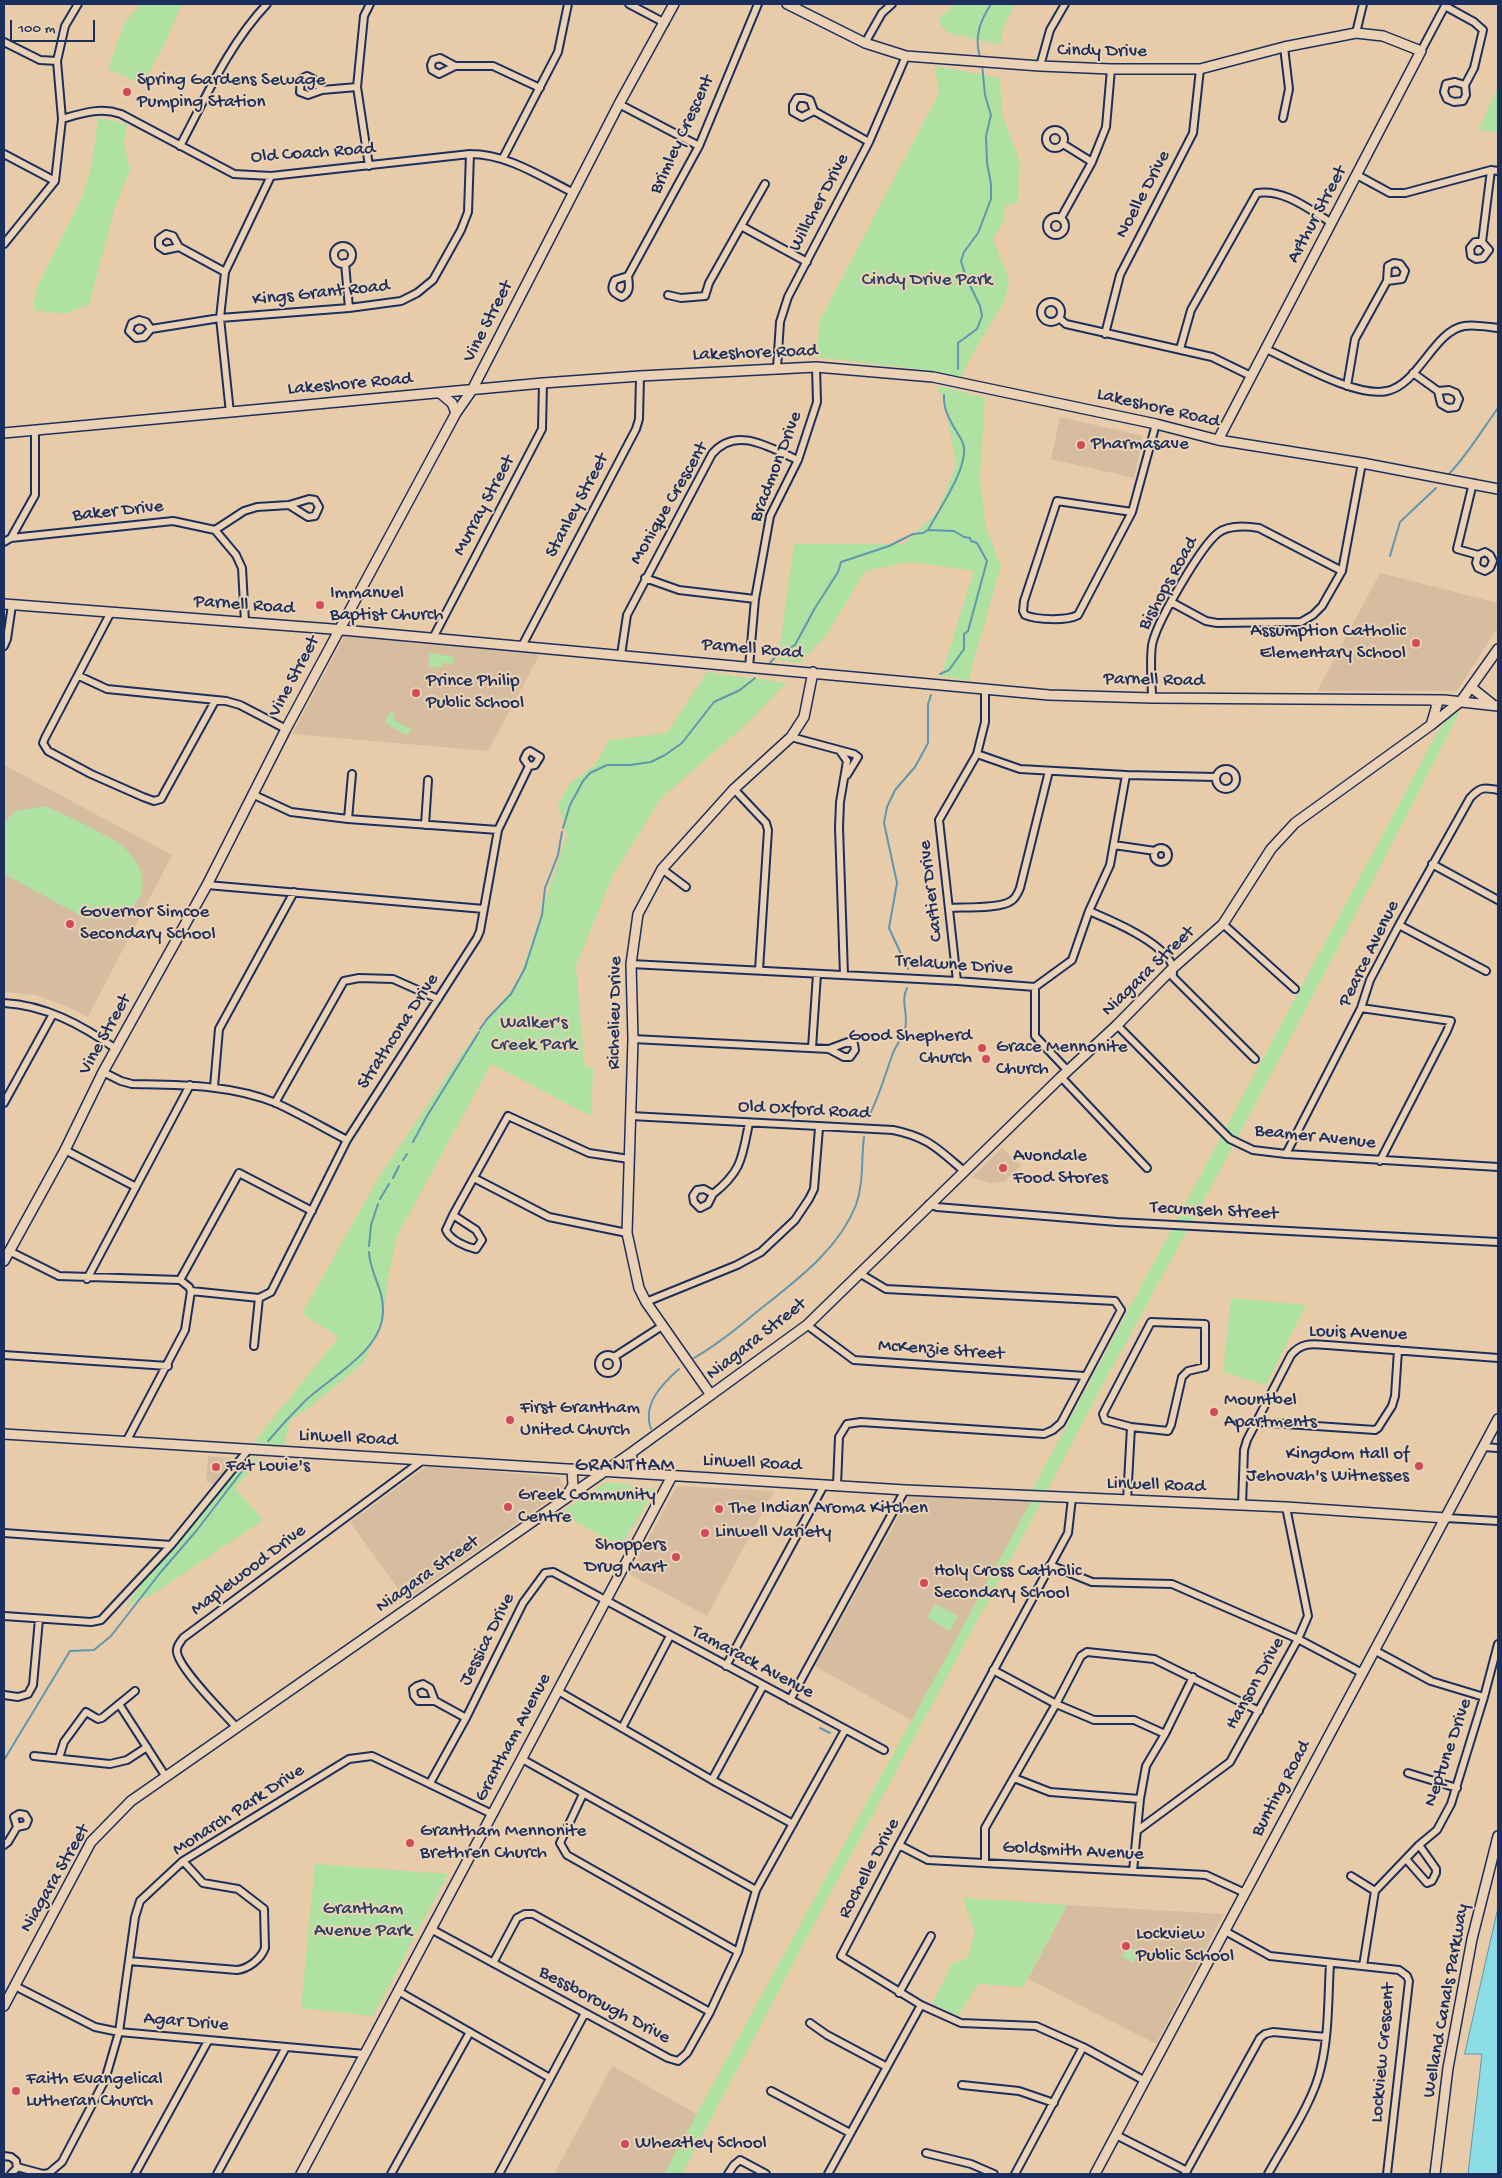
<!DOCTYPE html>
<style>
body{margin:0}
#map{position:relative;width:1502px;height:2178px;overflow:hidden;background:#e8ccaa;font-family:"Gochi Hand",sans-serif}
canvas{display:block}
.frame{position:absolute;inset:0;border:5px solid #1b2f5e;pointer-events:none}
.scale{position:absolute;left:10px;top:20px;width:85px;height:22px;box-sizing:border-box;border:2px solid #1b2f5e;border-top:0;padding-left:6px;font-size:15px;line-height:18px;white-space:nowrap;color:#1b2f5e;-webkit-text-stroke:4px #ecd2b4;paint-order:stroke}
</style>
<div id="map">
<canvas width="1502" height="2178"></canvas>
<div class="frame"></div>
<div class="scale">100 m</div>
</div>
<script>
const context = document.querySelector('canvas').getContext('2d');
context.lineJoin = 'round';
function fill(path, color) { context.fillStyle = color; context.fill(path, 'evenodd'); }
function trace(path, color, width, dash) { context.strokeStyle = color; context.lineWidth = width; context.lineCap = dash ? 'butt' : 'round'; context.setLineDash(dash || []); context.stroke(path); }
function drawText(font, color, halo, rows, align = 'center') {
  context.font = font + ' "Gochi Hand",sans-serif'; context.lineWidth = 4; context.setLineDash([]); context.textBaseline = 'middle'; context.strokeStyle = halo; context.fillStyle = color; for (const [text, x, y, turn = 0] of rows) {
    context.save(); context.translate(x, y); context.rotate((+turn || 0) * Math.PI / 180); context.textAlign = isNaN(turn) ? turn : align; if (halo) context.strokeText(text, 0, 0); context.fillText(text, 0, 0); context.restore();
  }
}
fill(new Path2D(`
 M1060,417l83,19 -9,42 -83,-19z
 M1380,573l118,30v24l-41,64h-140z
 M345,635l196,17 -53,99 -196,-17z
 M4,765l168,90 -84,162 -20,-10 -32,-12 -32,-3z
 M1002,1148l19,18 -17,16 -14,1 -18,-6z
 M208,1456l25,2v7l-17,20 -10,-4z
 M427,1466l132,11 6,12 -159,111 -56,-78z
 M677,1486l97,5 -67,125 -78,-42z
 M910,1496l122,4 -119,221 -98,-55z
 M1067,1905l157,9 -68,130 -128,-65z
 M612,2066l85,48 -33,60h-110z`), '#d6bd9f');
fill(new Path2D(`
 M141,4h41l-17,39 -23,41 -34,-15 17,-47z
 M957,4h58l-13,26v15l-51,-11 -10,-7 -2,-10z
 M935,66l65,12 2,36 17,46 -1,42 -13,4 -2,16 -10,17 16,41 -5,22 -35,58 -8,17 -6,1 -22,-7 -117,-14 4,-37 119,-227z
 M1498,86v46l-19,-2z
 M98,118l29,6 -3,19 6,27 -16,40 -25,95 -24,9 -32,-4 4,-23 46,-92 9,-32z
 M936,385l49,13 -5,80 6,51 15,37 -33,115 -27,-5 33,-105 -64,-9 -45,9 -38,63 -27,29 -22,-3 16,-116h110l34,-33 18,-46 -11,-62z
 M430,653l24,4 -1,7 -11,-1 -1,5 -13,-2z
 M707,672l79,11 -37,39 -88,76 -49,79 -36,89 8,98 9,5 -2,47 -100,-52 -94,172 -9,43 -6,44 -19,40 -53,44 -20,13 -6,27 -30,-5 85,-105 -37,-23 78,-139 95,-140 44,-55 48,-145 -9,-31 12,-21 25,-18 14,-25 58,-7z
 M1455,709l4,5c-79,153 -158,306 -240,458 -57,106 -117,211 -172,319l-15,-1 404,-755z
 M392,712l3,3 -1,5 17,9 -4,6 -22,-12 4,-10z
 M46,806c13,6 73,34 79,42 3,4 9,10 12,15 20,38 -18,65 -54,54l-79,-43v-51l11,-12z
 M1231,1298l75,7 -40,80 -43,-13z
 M245,1456l15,4 -25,28 28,32 -110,74 -28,13 91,-122z
 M606,1482l49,7 -34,58 -61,-34z
 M1032,1500l10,1 -210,389 -150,284h-18z
 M935,1604l23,12 -8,15 -23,-13z
 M315,1864l133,10 -75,142 -72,-8z
 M963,1898l104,7 -44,82 -45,-3 -20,32 -26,-13 20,-39 15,-6 8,-25z
 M1127,1947l12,5 -6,11 -11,-7z`), '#aee1a2');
const water = new Path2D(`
 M1498,1908v266h-30l14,-120h-17z`);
fill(water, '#8cdde5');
trace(water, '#5f97af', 1);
trace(new Path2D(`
 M980,57c-6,-20 0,-36 11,-53
 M958,369v-26l19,-14 5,-13 -2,-10 -14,-29 -5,-16 3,-9 14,-19 13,-34v-15l-4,-21 -1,-27 5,-21 -6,-20 -3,-31
 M1449,474c19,-20 33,-44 49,-66
 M928,530c10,-19 45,-68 34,-89 -8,-15 -19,-27 -18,-46
 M1390,556l10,-34 36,-34
 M770,663l6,-7 19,-11 20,-37 23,-36 3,-10 48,-16 24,-12 10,-1 5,-3 26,1 10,6 6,1 1,3 6,2 10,18 -19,70 -4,3v15l-15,21 -9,4
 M563,828l7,-23 13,-24 7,-8 17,-8h23l21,-3 14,-7 17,-12 32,-41 26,-12 15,-12
 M908,969l-19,-41 8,-45 -13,-60 3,-16 8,-17 20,-23 13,-24v-39l3,-9
 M480,1029l7,-10 24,-25 14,-26 17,-53 3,-27 13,-33 4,-23
 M868,1118c11,-21 17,-43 25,-65 3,-8 10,-15 12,-24 4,-14 -5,-28 2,-41
 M413,1142l14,-26 52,-84
 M403,1160l4,-6
 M393,1178l6,-12
 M380,1199l9,-15
 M369,1246l2,-21 7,-21
 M694,1358c21,-12 40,-27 59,-43 38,-31 84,-62 103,-110 8,-23 5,-45 8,-68
 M651,1429c-9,-25 11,-45 28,-60
 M268,1441c12,-14 24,-27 37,-40 25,-24 78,-50 78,-90 1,-22 -13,-37 -14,-59
 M820,1728l10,5
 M4,1760l66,-109 24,-1 17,-14 49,-63 37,-43 49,-64`), '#5f97af', 2);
const street = new Path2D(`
 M629,4l36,19
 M1445,6l29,16 9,8 -9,38 -9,17 -10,-3 -9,2 -2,8 3,7 7,3 9,-1 3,-6 -1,-10
 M1356,33l7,-29
 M4,42l36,18 17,1
 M865,43l17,-30 10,-9
 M1421,51l25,-47
 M455,66l-16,8 -7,-4 -1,-5 2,-5 7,-2 15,8h38l47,22
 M1040,66l10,-36 15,-26
 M322,90l-14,5 -8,-3 1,-13 6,-3 6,3 9,11 35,-3
 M619,104l80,42
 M814,111l-12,6 -9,-5v-7l4,-7h7l6,2 4,11 55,31
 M1283,118l6,-29 -5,-42
 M62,119c21,-6 38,-12 59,-5l113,60 37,2 199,-22c38,0 71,23 104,39
 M1046 139a9 9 0 1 1 18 0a9 9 0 1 1-18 0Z
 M1063,144l29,18
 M180,146c26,-49 49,-102 87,-142
 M4,154l51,27
 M503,158l55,-106 10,-48
 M369,166l-12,-79 7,-71 6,-12
 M1357,175l33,18h15l86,-23 7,1
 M765,184l-24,42 66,36
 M1047 226a9 9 0 1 1 18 0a9 9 0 1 1-18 0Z
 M1061,218l31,-56 14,-35 5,-58
 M1482,242l7,8 -6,8 -7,1 -5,-3 -1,-8 5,-6h7l9,-72
 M4,244l51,-63 7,-62 -5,-58 8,-35 13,-22
 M334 255a9 9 0 1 1 18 0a9 9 0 1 1-18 0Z
 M179,247l-14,3 -6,-4v-7l7,-5 7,2 6,11 46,25
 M345,263l4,45
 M628,276c1,9 3,16 -6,21 -10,-4 -12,-8 -7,-17l13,-4 71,-130 59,-142
 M668,295l13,3 24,-2 4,-13 32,-57
 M1041 312a10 10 0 1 1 20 0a10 10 0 1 1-20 0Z
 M1059,318l7,6 146,33 39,19
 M151,329l-7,8 -8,1 -7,-7 3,-8 7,-3 7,2 5,7 69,-11 129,-10 52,-7 16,-8 16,-13 28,-50 7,-18 2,-58
 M1105,334l15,-59 73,-142 7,-64
 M1180,349l11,-39 66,-117c28,-4 51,16 75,30
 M1266,349c29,13 90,49 121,42 31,-6 47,-60 77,-65 10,-2 24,1 34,2
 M777,368l3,-46 8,-25 81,-155 37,-86
 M1413,373l25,18 3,13 7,4 8,-1 3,-8 -3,-6 -7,-3 -11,1
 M1347,386l8,-47 32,-58 1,-15 6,-3 6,1 5,7 -3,8 -15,2
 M230,413l-10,-95 5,-46 46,-96
 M1473,483l-16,66 21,6 -2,8 2,5 7,3 5,-3 3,-7 -3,-6 -5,-3 -7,3
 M1132,512l-75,-11 -33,100 -1,10 2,4c12,5 42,6 53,0l54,-103 24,-88
 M215,530l29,-19 13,-4 32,-2 19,12 7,-1 4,-9 -4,-7 -6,-1 -20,6
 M11,538l162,-17 42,9 21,25 6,13 3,54
 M4,542l7,-4 24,-43v-64
 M645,578l34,12 76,9
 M1171,602l35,19 11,2 84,-1 12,-7 9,-9 20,-35 20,-108
 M111,612l-66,126 -2,5 5,8 43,23 52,23 11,4 7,-2 54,-98
 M433,638l109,-209 1,-46
 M4,646l3,-7 5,-34
 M522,646l114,-217 3,-10 1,-43
 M621,655l6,-40 85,-161c24,-29 58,-6 86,6
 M749,667l6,-68 15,-83 28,-56 19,-58 -1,-35
 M79,676l28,13 119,12 14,4 46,24
 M1152,698c0,-14 -3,-45 1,-57 6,-22 48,-95 65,-108 10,-8 29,-7 41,-5l83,43
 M791,737l63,17 4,3 -11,18
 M840,751l7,10 -7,41 -1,25 5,148
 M977,754l43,15 106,6 90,2
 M1216 779a10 10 0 1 1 20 0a10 10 0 1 1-20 0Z
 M734,789l32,34 2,7 -9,140
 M252,794l39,18 57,7 150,11
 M348,819l4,-45
 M425,825l3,-45
 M1114,845l41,6
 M1154 855a7 7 0 1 1 14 0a7 7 0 1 1-14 0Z
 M1432,864l66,36
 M662,869l24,18
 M207,885l277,24
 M949,908c14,-1 51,1 62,-7 4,-2 7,-8 9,-13l29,-117
 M1089,911c23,10 67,28 81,50 3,4 3,11 3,16l82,82
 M1223,924l72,65
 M1399,925l87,46
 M631,964l326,17 78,6 37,-27 17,-49 21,-46 16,-90
 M957,981l-18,-161 38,-66 8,-32v-33
 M1035,987v49l33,35
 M4,1003c41,2 78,22 112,46
 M1361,1008l90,13 -4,10 -67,130
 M1117,1025l113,114 23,11 33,4 212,13
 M633,1039l196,10 15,8h6l5,-7 -1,-6 -6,-2 -19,7
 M812,1048l5,-74
 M103,1072l18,9 11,3c48,1 98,0 144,19 24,11 48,25 71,37
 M1061,1077l86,91
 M214,1087l5,-58 75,-137
 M4,1103l49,-89
 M275,1103l69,-122 15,-3 34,1 45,20
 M631,1116l262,14c35,7 45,19 71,41
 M65,1150l71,37
 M1286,1154l75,-146 9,-28 29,-55 71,-127c10,-11 14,-11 28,-8
 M474,1178l75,39 78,16
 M713,1194l-5,10 -8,4 -6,-6 -1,-6 4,-6 7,-1 9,5c29,-23 29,-36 36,-71
 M929,1204l8,3 180,15 381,20
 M453,1215l23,15 6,10 -6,9c-10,-2 -26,-9 -30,-19l7,-15 55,-99 81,37 40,6
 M9,1251l50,25 121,4 9,7 2,4 68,7
 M87,1279l103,-194
 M180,1280l59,-107 73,38
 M259,1298l12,-6 76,-152 130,-202 3,-7 18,-101 31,-64 6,-1 5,-8 -10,-6 -3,2 -3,6 5,7
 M646,1302l91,-37 24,-13 34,-32 14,-21 5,-10 5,-61
 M1151,1322l54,2v43l-17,4 -6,6 -11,48 -3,6 -37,-4 -26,-7 -2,-6z
 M807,1325l47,35 231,16
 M254,1346l5,-48
 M599 1364a9 9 0 1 1 18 0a9 9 0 1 1-18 0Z
 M4,1355l164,11
 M614,1357l48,-31
 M1257,1422l118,8 3,-2 14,-22 3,-10 3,-46
 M126,1442l59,-112 6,-39
 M1483,1447l15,1
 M837,1485l2,-48 8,-13 14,-2 183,12 9,-4 8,-7 60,-113 -6,-9 -229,-12 -27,-16
 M1072,1498l-4,35 -169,312 -58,111 80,49 40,18 75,3 47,21 62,34
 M1127,1501l4,-74
 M1242,1505l2,-55 3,-10 44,-85c11,-13 21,-11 36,-10l171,13
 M1446,1518l52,3
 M4,1533l167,12
 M1050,1565l42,17 80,2 126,55 64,34
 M4,1616l87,6 10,-2 70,-75 78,-96
 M1374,1650l57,31 53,16
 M726,1666l98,-181
 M993,1670l63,34 38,16h40l31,14
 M558,1691l154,89 81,44
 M4,1695l14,2 10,-3 5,-9 6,-66
 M790,1700l115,-210
 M435,1701h-17l-4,-5 -1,-7 4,-3 6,-2 7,4 5,13 31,17
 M119,1704l47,73
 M237,1728c-13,-15 -58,-59 -60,-76 -1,-6 3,-9 6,-14l240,-178
 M622,1728l48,-92
 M34,1756l76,8 17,-4 20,-13
 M59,1758l5,-16 22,-30 12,7 4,-1 33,-27
 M522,1759l234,131
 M1408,1773l49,15
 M1014,1778l36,14 90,7
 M712,1780l51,-94
 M430,1783l36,-65 57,-115 22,-30 8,-1 331,178
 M583,1794l-23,49 7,12 171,97
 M1138,1830l92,-68 68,-123 10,-23 -22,-109
 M4,1845l4,-3 9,-15 9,-2 2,-5 -3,-5 -6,-1 -5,3 3,10
 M899,1845l29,15 278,15 39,18
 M1406,1859l21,24 5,-2 4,-8v-4l-17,-24
 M985,1862v-34l71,-124 25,-48 6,-4 67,7 105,52
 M1133,1871l7,-72 6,-33 19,-32 28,-57
 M1351,1876l24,15
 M431,1929l237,129 10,3 9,-8 23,-41 28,-60 18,-62 89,-160
 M1225,1931l45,25 129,14 8,6 2,5 -22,193
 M129,1961l108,9c11,-1 24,-11 28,-22l-1,-39 -26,-20 -35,-6 -20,-22
 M493,1963l24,-45 8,-4h8l177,98
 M1363,1966l12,-75 44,-46 18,-15 14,-26 33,-107 14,-53
 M15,1986l80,41 24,5 246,22
 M398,1991l152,87
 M899,1993l32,-57
 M810,2023l17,12 60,32
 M962,2085l57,6 35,12
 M771,2091l79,42
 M1116,2135l71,36
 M926,2153l45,11 23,10
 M4,2156l7,1 5,4 1,7 -6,6
 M17,2167l26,7 6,-1 13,-11 43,-82 14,-48 16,-115 5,-16 43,-40 166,-102 23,-3 120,58
 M135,2174l73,-133
 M217,2174l69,-127
 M391,2174l79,-142
 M499,2174l86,-161
 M728,2174l6,-9 6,-5 26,14
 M828,2174l93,-169
 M1015,2174l68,-127
 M1185,2174l75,-136 5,-4 8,-2 53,5
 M1268,2174c17,-31 46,-73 53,-107 8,-33 7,-70 9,-104`);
const secondary = new Path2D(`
 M787,4l78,39 41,13 134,10 71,3h89l84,-22 72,-14 27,3 38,15 -203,389
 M440,393l12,10 4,10
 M4,433l539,-50 97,-7 176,-9 117,10 223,47 62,16 144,23 136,26
 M4,604l328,25 717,66 103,3 292,2 54,6
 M1472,688l20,16
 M1431,725l6,-20 -4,-5
 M4,1261l61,-111 38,-78 104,-187 79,-156 170,-316 16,-23 147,-286 55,-100
 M711,1395l-65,-93 -7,-14 -12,-55 6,-194 -2,-75 7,-50 24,-45 72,-80 57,-52 13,-20 9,-45
 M4,1434l901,56 381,17 160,11
 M631,1453l2,12 15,7
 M568,1494l5,-9 -1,-16
 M4,2006l87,-164 40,-41 500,-348 176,-128 254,-248 56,-52 55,-56 51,-45 48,-75 24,-26 136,-98 30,-24 37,-52
 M301,2174l371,-698
 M1095,2174l403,-755
 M1435,2174l13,-106 24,-129 26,-103`);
trace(street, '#1b2f5e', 10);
trace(secondary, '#1b2f5e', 12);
trace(street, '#ecd2b4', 6);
trace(secondary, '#ecd2b4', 9);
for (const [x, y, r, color] of [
 [127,92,5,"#d1495b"],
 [1081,445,5,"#d1495b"],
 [320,605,5,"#d1495b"],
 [1416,643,5,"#d1495b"],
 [416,693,5,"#d1495b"],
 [70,924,5,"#d1495b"],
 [982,1048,5,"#d1495b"],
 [986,1059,5,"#d1495b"],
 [1003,1168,5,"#d1495b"],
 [1214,1412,5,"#d1495b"],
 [510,1420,5,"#d1495b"],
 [1419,1466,5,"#d1495b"],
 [216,1467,5,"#d1495b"],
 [508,1507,5,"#d1495b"],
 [719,1509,5,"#d1495b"],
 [705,1533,5,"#d1495b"],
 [676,1557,5,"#d1495b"],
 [924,1583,5,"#d1495b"],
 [410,1843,5,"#d1495b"],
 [1126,1946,5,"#d1495b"],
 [16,2091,5,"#d1495b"],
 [625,2144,5,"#d1495b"]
]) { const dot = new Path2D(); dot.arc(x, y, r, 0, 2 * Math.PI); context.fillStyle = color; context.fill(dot); trace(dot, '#ecd2b4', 2); }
drawText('19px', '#1b2f5e', '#ecd2b4', [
 ["Cindy Drive",1102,52,1],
 ["Brimley Crescent",683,135,-65],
 ["Old Coach Road",313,154,-4],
 ["Noelle Drive",1144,195,-62],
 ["Willcher Drive",820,203,-62],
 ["Arthur Street",1318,215,-62],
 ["Kings Grant Road",321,294,-6],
 ["Vine Street",489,322,-63],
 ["Lakeshore Road",755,354,-2],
 ["Lakeshore Road",350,385,-5],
 ["Lakeshore Road",1158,409,13],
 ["Bradmon Drive",777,467,-69],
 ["Monique Crescent",670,504,-60],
 ["Murray Street",485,506,-62],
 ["Stanley Street",578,506,-62],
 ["Baker Drive",118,512,-6],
 ["Bishops Road",1169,584,-61],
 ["Parnell Road",244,606,4],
 ["Parnell Road",752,650,5],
 ["Vine Street",295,677,-62],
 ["Parnell Road",1154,681,1],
 ["Cartier Drive",932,891,-97],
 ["Pearce Avenue",1370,954,-64],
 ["Trelawne Drive",954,966,4],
 ["Niagara Street",1149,972,-44],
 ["Richelieu Drive",616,1013,-89],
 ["Strathcona Drive",399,1032,-57],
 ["Vine Street",106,1035,-61],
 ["Old Oxford Road",804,1111,3],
 ["Beamer Avenue",1315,1138,6],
 ["Tecumseh Street",1214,1212,3],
 ["Louis Avenue",1358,1334,2],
 ["Niagara Street",757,1340,-38],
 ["McKenzie Street",941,1351,4],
 ["Linwell Road",348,1439,3],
 ["Linwell Road",752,1464,3],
 ["Linwell Road",1156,1486,2],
 ["Maplewood Drive",249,1571,-37],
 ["Niagara Street",428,1575,-35],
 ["Jessica Drive",488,1640,-63],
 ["Tamarack Avenue",752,1663,28],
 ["Hanson Drive",1256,1684,-61],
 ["Grantham Avenue",514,1738,-62],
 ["Neptune Drive",1449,1753,-71],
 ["Bunting Road",1282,1789,-62],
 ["Monarch Park Drive",239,1811,-33],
 ["Goldsmith Avenue",1073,1852,3],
 ["Rochelle Drive",870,1869,-62],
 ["Niagara Street",56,1879,-60],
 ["Welland Canals Parkway",1447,2001,-80],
 ["Bessborough Drive",604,2006,28],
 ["Agar Drive",186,2023,5],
 ["Lockview Crescent",1384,2053,-85]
]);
drawText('19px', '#1b2f5e', '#ecd2b4', [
 ["Spring Gardens Sewage",137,81],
 ["Pumping Station",137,103],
 ["Pharmasave",1091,445],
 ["Immanuel",330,594],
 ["Baptist Church",330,616],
 ["Assumption Catholic",1406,632,"right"],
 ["Elementary School",1406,654,"right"],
 ["Prince Philip",426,682],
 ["Public School",426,704],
 ["Governor Simcoe",80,913],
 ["Secondary School",80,935],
 ["Good Shepherd",972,1037,"right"],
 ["Church",972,1059,"right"],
 ["Grace Mennonite",996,1048],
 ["Church",996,1070],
 ["Avondale",1013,1157],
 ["Food Stores",1013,1179],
 ["Mountbel",1224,1401],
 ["Apartments",1224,1423],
 ["First Grantham",520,1409],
 ["United Church",520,1431],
 ["Kingdom Hall of",1409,1455,"right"],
 ["Jehovah's Witnesses",1409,1477,"right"],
 ["Fat Louie's",226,1467],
 ["Greek Community",518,1496],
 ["Centre",518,1518],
 ["The Indian Aroma Kitchen",729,1509],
 ["Linwell Variety",715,1533],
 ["Shoppers",666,1546,"right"],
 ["Drug Mart",666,1568,"right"],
 ["Holy Cross Catholic",934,1572],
 ["Secondary School",934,1594],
 ["Grantham Mennonite",420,1832],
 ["Brethren Church",420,1854],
 ["Lockview",1136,1935],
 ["Public School",1136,1957],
 ["Faith Evangelical",26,2080],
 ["Lutheran Church",26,2102],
 ["Wheatley School",635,2144]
], 'left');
drawText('19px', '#2a4165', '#ecd2b4', [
 ["Cindy Drive Park",927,281],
 ["Walker's",534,1024],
 ["Creek Park",534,1046],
 ["Grantham",363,1910],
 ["Avenue Park",363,1932]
]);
context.letterSpacing = '1px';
drawText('20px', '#1b2f5e', '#ecd2b4', [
 ["GRANTHAM",625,1467]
]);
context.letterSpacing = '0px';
</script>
